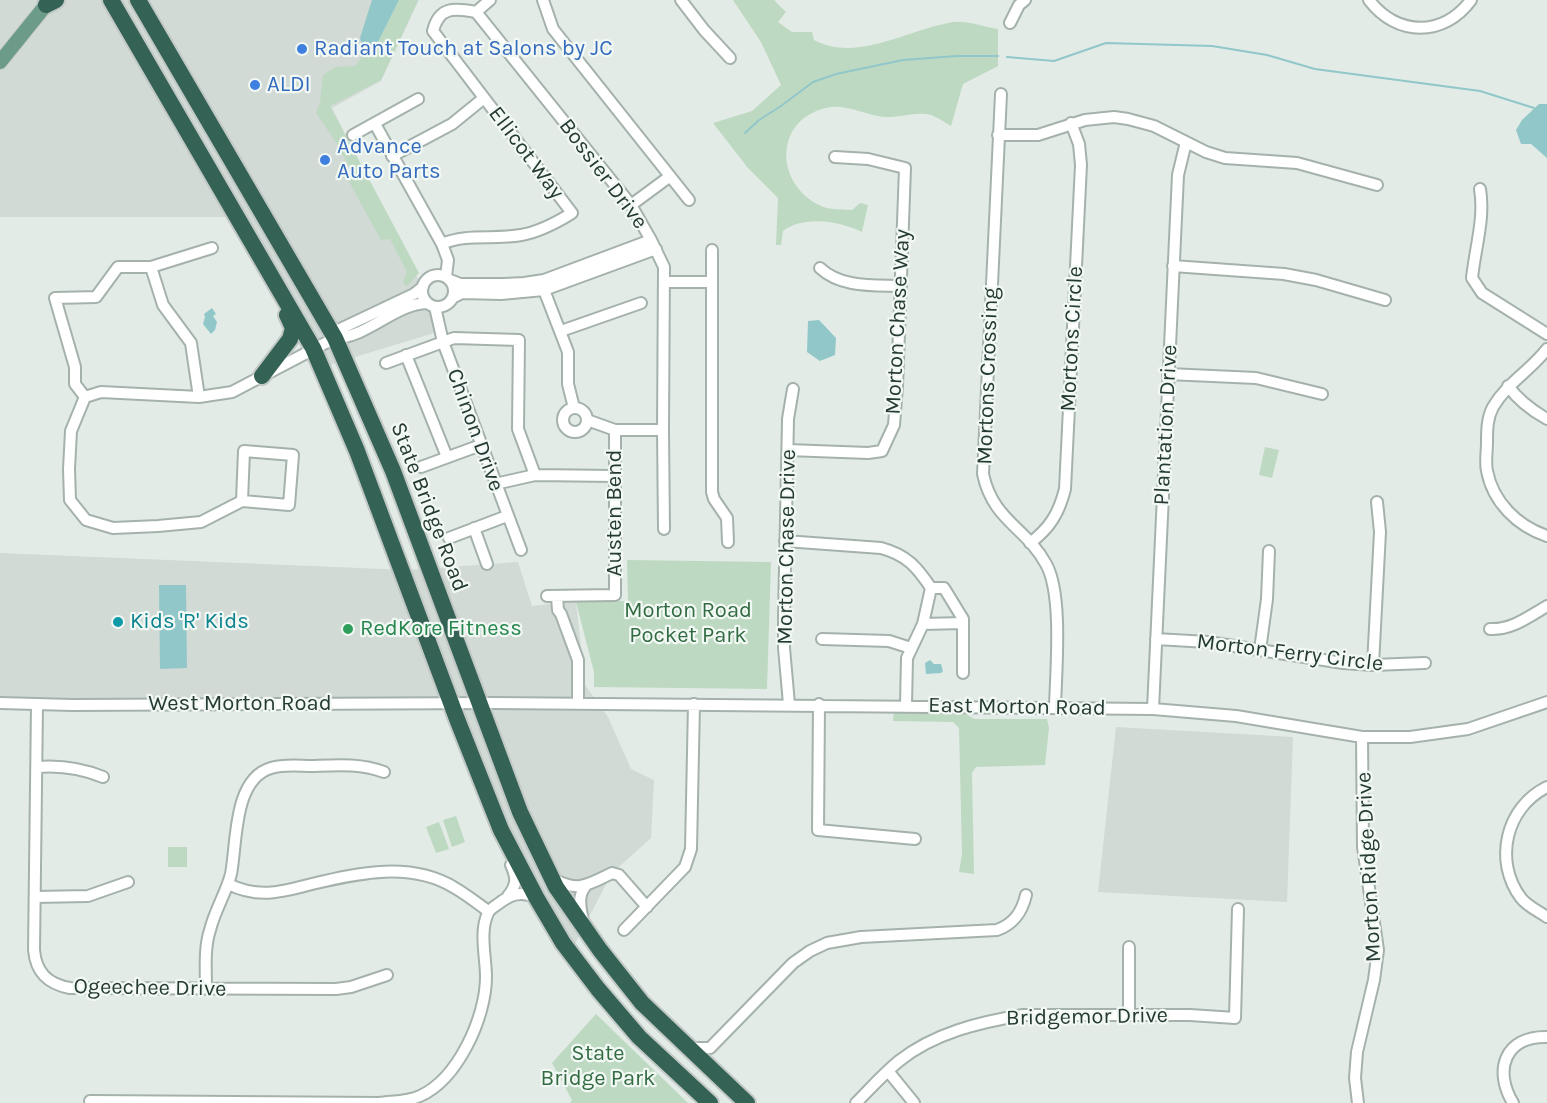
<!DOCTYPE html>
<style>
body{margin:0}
canvas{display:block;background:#e2ebe6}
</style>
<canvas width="1547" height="1103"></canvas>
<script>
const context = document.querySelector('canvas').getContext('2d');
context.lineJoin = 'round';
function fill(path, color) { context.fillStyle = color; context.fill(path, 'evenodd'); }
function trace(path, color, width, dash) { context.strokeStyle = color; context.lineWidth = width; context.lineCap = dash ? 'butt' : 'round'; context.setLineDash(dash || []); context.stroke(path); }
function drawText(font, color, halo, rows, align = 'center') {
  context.font = font + ' Karla,sans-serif'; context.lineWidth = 4.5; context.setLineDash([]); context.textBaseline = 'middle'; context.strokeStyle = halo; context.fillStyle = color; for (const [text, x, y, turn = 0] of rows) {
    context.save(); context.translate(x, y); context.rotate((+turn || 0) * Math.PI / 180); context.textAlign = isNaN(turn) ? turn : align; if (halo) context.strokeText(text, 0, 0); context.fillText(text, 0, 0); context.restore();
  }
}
fill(new Path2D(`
 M0,0h419l-38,81 -49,27 112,222 -125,38 -78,-151h-241z
 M0,553l407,17 111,-8 14,44 44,-5 9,84 23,32 23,52 23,11 -3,58 -39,35 -43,82 -120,-255 -416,6 -33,2z
 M1116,727l177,10 -6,165 -189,-10z`), '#d1dad5');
fill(new Path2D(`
 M399,0h19l-37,80 -51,26 89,167 -12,13 -4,-3 4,-11 -17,-33 -9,1 -33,-60 4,-8 -16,-30 -20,-29 4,-10 3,-28 13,-8 20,-1 8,-14 10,-2z
 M733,0h41l12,12 -8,10 14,10h20l2,8c43,23 95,-11 139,-18 13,-2 32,5 45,7v37l-35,18 -12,42c-7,-4 -14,-9 -20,-11 -13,-4 -32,3 -46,2 -19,-1 -39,-14 -59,-9 -52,12 -52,76 -5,98 8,4 21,3 31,4l8,-7 8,2 -6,27c-22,-11 -58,-17 -79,-1l-2,14h-5l2,-47 -30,-30 -35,-45 39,-12 29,-26 -20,-43z
 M1265,447l14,3 -7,28 -13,-3z
 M627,560l144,2 -4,127 -173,-2v-15l-18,-70 52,-1z
 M894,712l70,1 10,6h73l2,9 -4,37 -69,2 -4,6 2,101 -15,-2 3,-18 -3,-126 -6,-6 -60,-1z
 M456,816l9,26 -13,5 -9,-27z
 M439,822l10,27 -13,4 -10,-26z
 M168,847h19v20h-19z
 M596,1014l92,89h-118l2,-3 -20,-37z`), '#bed9c2');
fill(new Path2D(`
 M372,0h27l-25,50 -10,2 -4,-14z
 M1539,104h8v54l-16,-14h-10l-5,-14 6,-10z
 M212,308l4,6 -3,2 4,6 -2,8 -4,4 -8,-10 2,-7 -1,-3z
 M819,320l17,18 -1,17 -15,6 -13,-9 1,-31z
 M159,585h27l1,83 -27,1z
 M930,660l4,4h7l2,7 -2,2 -15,1 -1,-11z`), '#91c7c9');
trace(new Path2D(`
 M1007,57l47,4 52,-18 106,3 55,9 48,14 165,22 54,17
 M745,133l14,-13 22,-14 32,-24 23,-8 67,-14 54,-4h41`), '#91c7c9', 2);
const minor = new Path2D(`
 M543,0l10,29 136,171
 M681,0l23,30 26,28
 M1369,0c28,37 75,37 102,0
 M476,12l14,-12
 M1010,23l9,-18 6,-5
 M1001,94l-18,380c10,47 43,53 63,90 17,30 10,106 9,143
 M375,124l67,120 6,16 -2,17
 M353,135l65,-36
 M998,135h40l47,-15 29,-3 14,2 26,7 52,26 19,6 72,5 80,22
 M392,156l60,-32 32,-26
 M1480,189c5,30 -5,59 -8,89l10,15 65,41
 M631,205l38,-28
 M442,244c25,-11 52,-4 79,-9 18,-3 35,-12 51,-22l-139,-182c6,-25 22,-23 43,-19l155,193 20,35 13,27 -1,163h-48
 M712,250v242l2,7 13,19 1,24
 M1173,266l111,8 32,6 69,20
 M151,267l12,38 28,38 8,54
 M820,268c21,20 54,17 81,18
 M422 291a16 16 0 1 1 32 0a16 16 0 1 1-32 0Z
 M450,280l10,4h44l20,-1 20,-3 107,-40
 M664,282h47
 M544,285v5l24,62v32l6,24
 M454,297l8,-4 39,1 43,-4 112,-41
 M435,307l8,35 78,208
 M561,331l80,-28
 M335,338l3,-8 76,-36 9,-7
 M1547,349c-16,21 -40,34 -54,58 -6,11 -6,23 -6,36 0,9 -2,19 0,28 6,31 30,55 60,65
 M406,355l41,102
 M386,363l68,-25 65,2 -1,89 17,46
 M1168,374l88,4 66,16
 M1508,386c11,15 23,24 39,33
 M85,397l-10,-13v-17l-20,-69 41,-1 22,-30h33l61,-19
 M563 420a12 12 0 1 1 24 0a12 12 0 1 1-24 0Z
 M663,430l1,99
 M788,450l80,3 14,-2 12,-26 3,-39 8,-218 -37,-9 -33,-2
 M421,467l60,-22
 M495,484l40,-9 79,1
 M242,501l2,-50 49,4 -4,50 -47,-4 -41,21 -43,4 -45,2 -27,-8 -16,-20 -1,-31 2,-38 14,-34 16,-5 98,5 33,-5 103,-54c32,0 59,-34 92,-35
 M474,528l13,36
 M449,538l58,-22
 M785,541l96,7c26,7 36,19 50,40
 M1030,543c20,-15 29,-30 35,-54l16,-324 -2,-21 -8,-21
 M931,588h13l19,31v54
 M547,596l68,-1v-165l-28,-10
 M557,597l1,13 3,4 17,46v43
 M923,624l40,-1
 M1490,629c22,1 38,-12 57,-23
 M822,639l67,2 22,7
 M1156,639l52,3 135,21 30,2 52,-2
 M1260,650l7,-51 2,-48
 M1373,665l7,-133 -3,-30
 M0,703l72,2 422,-2 659,6 83,7 126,21h48l58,-8 79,-27
 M789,704l-5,-56v-31l4,-198 5,-30
 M819,704l-1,126 97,9
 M37,705l-3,245c2,23 14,34 36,38l266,1 15,-2 36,-12
 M906,705l1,-47 16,-34 8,-36
 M1153,709l25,-534 8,-33
 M37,767c24,-2 44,1 66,10
 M1547,787c-41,20 -54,74 -26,111 6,8 17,13 26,19
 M552,878c25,15 36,7 60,-5l7,2 28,32
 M228,884c31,15 53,8 84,0 47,-11 99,-23 143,4 12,7 22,15 33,23
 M508,896c9,-11 9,-18 3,-31
 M35,897l53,-1 40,-14
 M583,921c-2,-11 -6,-25 2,-34
 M624,930l61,-63 6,-18 3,-145
 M1129,947v68
 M206,989c0,-19 -2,-41 4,-59 5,-20 16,-37 21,-56 6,-31 2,-95 40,-106 13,-4 28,-2 41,-2 25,-1 48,-3 72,6
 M689,1048h21l83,-85 17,-12 17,-8 34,-6 136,-7c17,-6 25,-18 29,-35
 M888,1071l26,32
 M90,1101l289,2c13,-2 28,-1 41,-7 38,-17 66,-79 66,-119 0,-20 -7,-45 2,-64 2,-4 7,-7 10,-9 13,-10 22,-13 38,-7
 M856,1103c14,-14 27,-29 43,-42 35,-28 81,-39 124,-46h167l45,3 3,-109
 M1358,1103l-3,-25 2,-26 17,-72 4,-30 -15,-103 -1,-110
 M1513,1103c-20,-33 -8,-67 34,-66`);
const major = new Path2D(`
 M0,62l50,-62`);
const highway = new Path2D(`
 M111,0l202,348 44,103 100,268 44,111 35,67 27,46 35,46 41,48 71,66
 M138,0l197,338 58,133 127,341 36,75 44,63 42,53 105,100
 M46,5l10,-5
 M262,376l28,-37 3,-11 -6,-13`);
trace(minor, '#a5b2ac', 14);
trace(major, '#c2c8c6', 16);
trace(highway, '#c2c8c6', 20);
trace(minor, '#fff', 10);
trace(major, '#6c9b8a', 14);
trace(highway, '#346254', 16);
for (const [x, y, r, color] of [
 [302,49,6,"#3f7fe0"],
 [255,85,6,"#3f7fe0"],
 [325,160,6,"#3f7fe0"],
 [118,622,6,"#0f9aa8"],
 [348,629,6,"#2e9e5b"]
]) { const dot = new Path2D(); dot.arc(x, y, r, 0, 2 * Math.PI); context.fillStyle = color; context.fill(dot); trace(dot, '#f2f8f4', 2); }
drawText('22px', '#366cbe', '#f2f8f4', [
 ["Radiant Touch at Salons by JC",314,49],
 ["ALDI",267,85],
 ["Advance",337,147],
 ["Auto Parts",337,172]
], 'left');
drawText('22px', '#243a32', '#f2f8f4', [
 ["Ellicot Way",526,153,53],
 ["Bossier Drive",603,174,53],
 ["Morton Chase Way",898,322,-87],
 ["Mortons Circle",1072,339,-87],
 ["Mortons Crossing",988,376,-88],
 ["Plantation Drive",1166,425,-87],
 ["Chinon Drive",475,430,70],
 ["State Bridge Road",429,507,69],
 ["Austen Bend",615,513,-90],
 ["Morton Chase Drive",787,547,-89],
 ["Morton Ferry Circle",1290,653,7],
 ["West Morton Road",240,704],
 ["East Morton Road",1017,707,1],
 ["Morton Ridge Drive",1369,867,-93],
 ["Ogeechee Drive",150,988,1],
 ["Bridgemor Drive",1087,1017,-1]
]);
drawText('22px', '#336c43', '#f2f8f4', [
 ["Morton Road",688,611],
 ["Pocket Park",688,636],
 ["State",598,1054],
 ["Bridge Park",598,1079]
]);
drawText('22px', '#0d838f', '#f2f8f4', [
 ["Kids 'R' Kids",130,622]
], 'left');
drawText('22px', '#27864d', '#f2f8f4', [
 ["RedKore Fitness",360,629]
], 'left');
</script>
